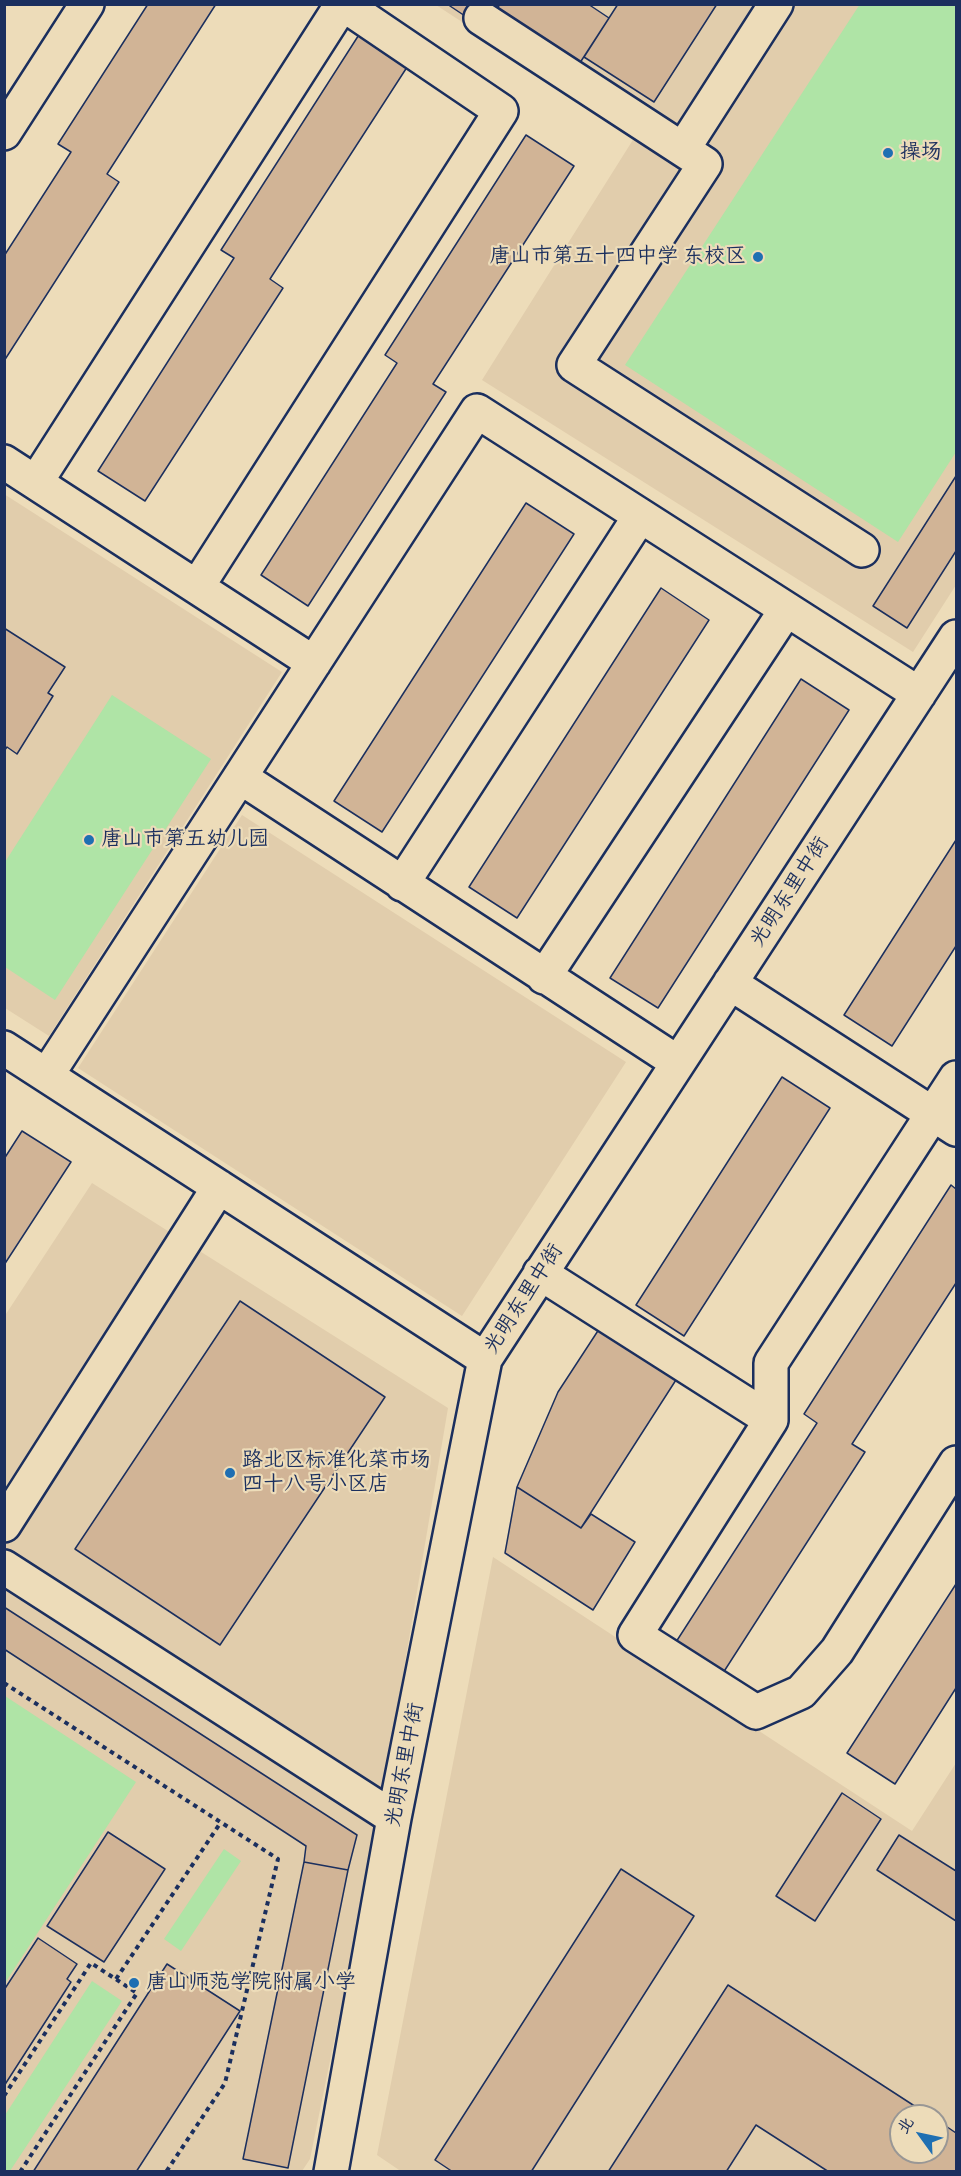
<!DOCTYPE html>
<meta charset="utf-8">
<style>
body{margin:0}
#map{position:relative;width:961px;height:2176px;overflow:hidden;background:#eddcb9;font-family:Itim,"LXGW WenKai TC",sans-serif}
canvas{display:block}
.frame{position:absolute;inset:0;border:6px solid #1b2f5e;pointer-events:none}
.north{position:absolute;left:889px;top:2104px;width:60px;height:60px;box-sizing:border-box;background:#eddcb9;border:2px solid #999795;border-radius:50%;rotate:303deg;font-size:16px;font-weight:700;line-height:24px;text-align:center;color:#1b2f5e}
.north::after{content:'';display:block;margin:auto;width:21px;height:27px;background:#1f6fb2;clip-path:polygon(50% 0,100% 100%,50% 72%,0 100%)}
</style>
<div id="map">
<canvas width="961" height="2176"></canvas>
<div class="frame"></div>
<div class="north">北</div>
</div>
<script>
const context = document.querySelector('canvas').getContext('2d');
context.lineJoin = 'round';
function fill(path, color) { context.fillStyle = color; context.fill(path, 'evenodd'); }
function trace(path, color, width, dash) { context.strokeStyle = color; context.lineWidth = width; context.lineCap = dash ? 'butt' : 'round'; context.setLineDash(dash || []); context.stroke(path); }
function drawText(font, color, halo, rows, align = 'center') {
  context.font = font + ' Itim,"LXGW WenKai TC",sans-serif'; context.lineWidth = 4.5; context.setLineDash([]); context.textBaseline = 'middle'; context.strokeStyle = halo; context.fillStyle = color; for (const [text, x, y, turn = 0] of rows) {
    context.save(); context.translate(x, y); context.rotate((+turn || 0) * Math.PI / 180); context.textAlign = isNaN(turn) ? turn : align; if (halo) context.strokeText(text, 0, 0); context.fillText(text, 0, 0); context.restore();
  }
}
fill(new Path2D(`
 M436,5h520v580l-43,67 -431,-272 154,-245z
 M4,494l278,178 -233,364 -44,-28z
 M242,815l384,247 -164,254 -384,-248z
 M92,1183l356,225 -73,432 -65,319 -8,12h-297l-1,-854z
 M493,1557l419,274 44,-68v408l-554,1 -25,-17zM901,2116h36v36h-36z`), '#e1cdac');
fill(new Path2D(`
 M860,4l96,1v447l-58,90 -273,-177z
 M112,695l99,64 -156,241 -50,-33v-105z
 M5,1696l131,86 -131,201 -1,-287z
 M224,1849l17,12 -60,90 -17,-12z
 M92,1981l30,20 -112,170h-5v-56z`), '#afe4a6');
const building = new Path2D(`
 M148,4h68l-109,170 12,8 -115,179v-105l67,-104 -13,-8z
 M447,4h34l-10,16z
 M500,4h88l21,14 -35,54 -82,-55z
 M618,4h99l-63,98 -70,-45z
 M362,30l49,31 -141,218 13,9 -138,213 -47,-30 136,-213 -13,-8z
 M526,135l48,31 -141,218 13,8 -138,214 -47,-31 136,-212 -12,-8z
 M956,476v75l-49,77 -34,-22z
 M526,503l48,31 -192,298 -48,-31z
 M661,588l48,32 -192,298 -48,-31z
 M4,628l61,39 -17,26 5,3 -36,58 -10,-7 -3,4z
 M801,679l48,31 -191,298 -48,-30z
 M956,840v106l-64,100 -48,-31z
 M782,1077l48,31 -146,228 -48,-31z
 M22,1131l49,31 -67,103v-106z
 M951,1185l5,4v94l-104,161 13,8 -142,221 -47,-31 141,-219 -13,-9z
 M240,1301l145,96 -165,248 -145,-96z
 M605,1320l78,49 -102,159 -64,-41 41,-95z
 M517,1487l64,41 10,-14 44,28 -42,68 -88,-57z
 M956,1584v104l-61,96 -48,-31z
 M4,1607l353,228 -9,35 -44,-8 2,-16 -302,-197z
 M842,1793l39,26 -66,102 -39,-25z
 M108,1832l57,37 -61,93 -57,-36z
 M899,1835l57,36v50l-79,-51z
 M304,1862l44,8 -60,298 -45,-9z
 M621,1869l73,47 -163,256h-78l-18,-12z
 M38,1938l39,26 -10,15 4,3 -67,104v-96z
 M167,1964l73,47 -104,161h-103z
 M728,1985l202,131h-29v36h36v-32l19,13v39h-348z
 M756,2125l73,47h-103z`);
fill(building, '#d1b496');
trace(building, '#1b2f5e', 1.5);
const minor = new Path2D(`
 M481,18l224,146 -131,201 288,185
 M4,133l83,-129
 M683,149l93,-145
 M4,462l310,201
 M36,482l306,-478
 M197,587l304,-476 -158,-107
 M240,777l437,285
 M402,884l238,-368
 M544,977l242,-367
 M730,983l226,146
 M4,1048l481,311
 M47,1075l430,-664 442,283
 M956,1078l-185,285v57l-136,215 121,77 45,-20 36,-41 119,-188
 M540,1273l231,147
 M4,1525l215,-338
 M4,1567l390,251
 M331,2172l63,-354 91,-459 471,-722`);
trace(minor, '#1b2f5e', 38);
trace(new Path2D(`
 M4,1683l274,176 -53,224 -59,89
 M116,1979l105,-157
 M4,2096l87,-133 46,30 -117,179`), '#1b2f5e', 4, [4.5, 4.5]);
trace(minor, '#eddcb9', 33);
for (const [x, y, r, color] of [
 [888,153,6,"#1f6fb2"],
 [758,257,6,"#1f6fb2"],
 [89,840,6,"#1f6fb2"],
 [230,1473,6,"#1f6fb2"],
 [134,1983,6,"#1f6fb2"]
]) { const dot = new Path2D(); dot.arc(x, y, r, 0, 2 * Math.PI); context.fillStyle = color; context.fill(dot); trace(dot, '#eddcb9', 2); }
drawText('21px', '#1b2f5e', '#eddcb9', [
 ["操场",900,153],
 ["唐山市第五十四中学 东校区",746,257,"right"],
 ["唐山市第五幼儿园",101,840],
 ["路北区标准化菜市场",242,1461],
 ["四十八号小区店",242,1485],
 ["唐山师范学院附属小学",146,1983]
], 'left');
drawText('21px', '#1b2f5e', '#eddcb9', [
 ["光明东里中街",790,892,-57],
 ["光明东里中街",524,1299,-57],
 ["光明东里中街",405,1765,-79]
]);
</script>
